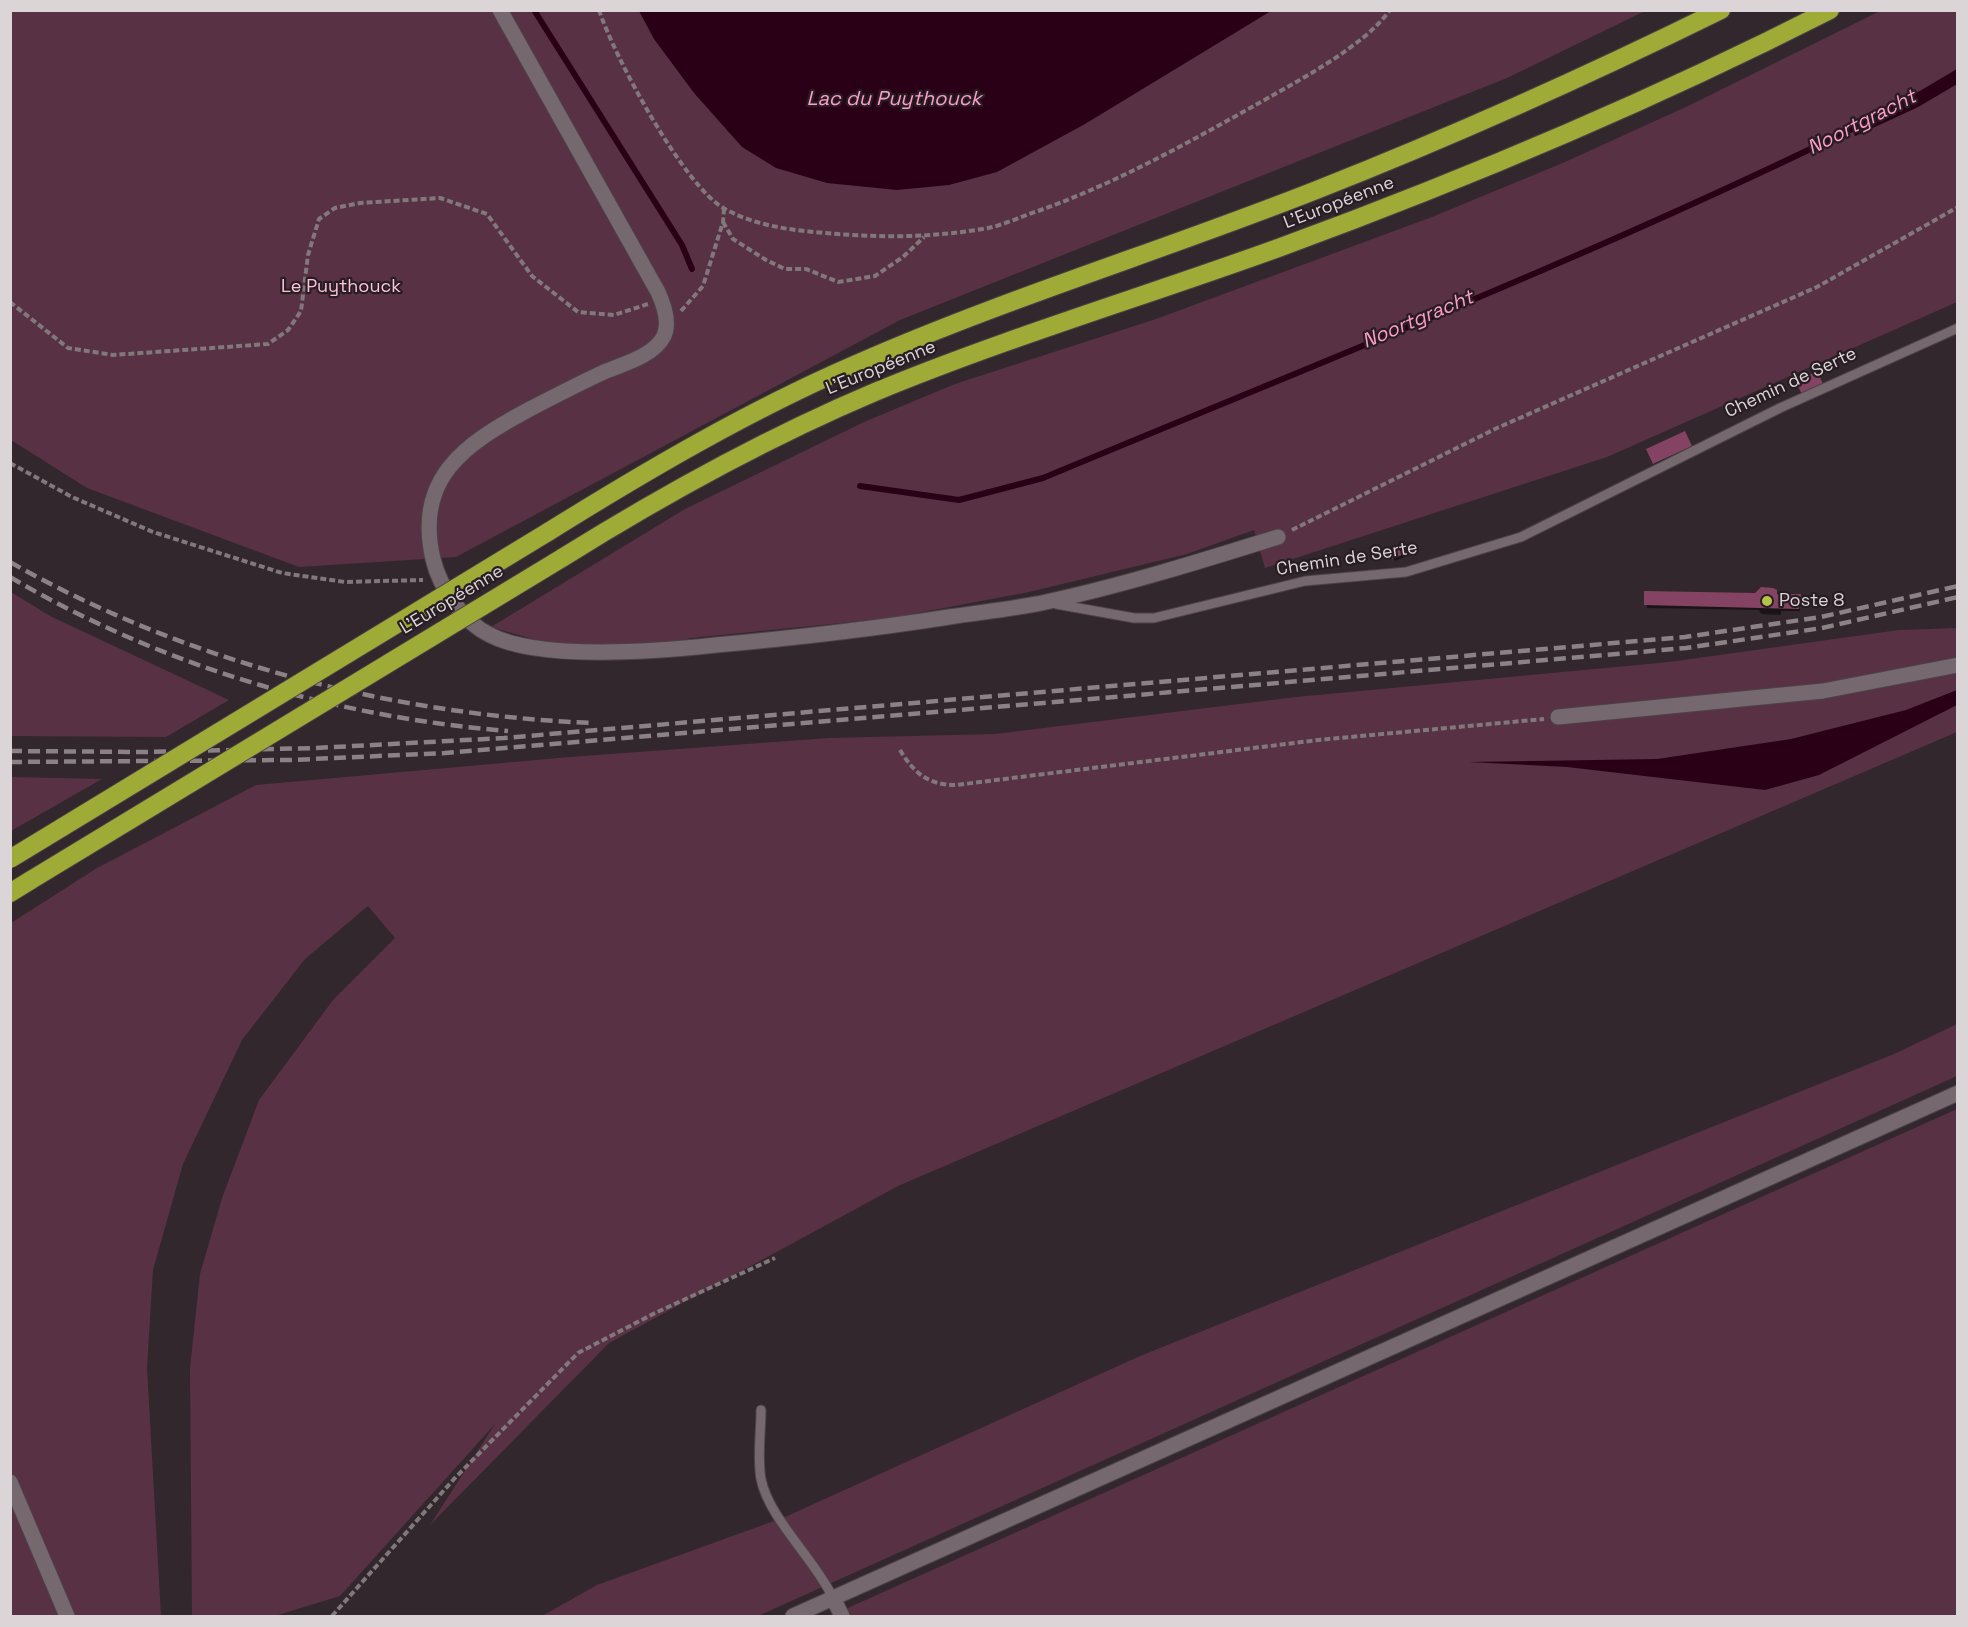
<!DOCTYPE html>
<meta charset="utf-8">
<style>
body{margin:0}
#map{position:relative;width:1968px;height:1627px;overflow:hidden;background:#32272c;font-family:"Space Grotesk",sans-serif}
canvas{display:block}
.frame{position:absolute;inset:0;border:12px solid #dcd5d8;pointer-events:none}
</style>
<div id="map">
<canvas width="1968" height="1627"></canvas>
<div class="frame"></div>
</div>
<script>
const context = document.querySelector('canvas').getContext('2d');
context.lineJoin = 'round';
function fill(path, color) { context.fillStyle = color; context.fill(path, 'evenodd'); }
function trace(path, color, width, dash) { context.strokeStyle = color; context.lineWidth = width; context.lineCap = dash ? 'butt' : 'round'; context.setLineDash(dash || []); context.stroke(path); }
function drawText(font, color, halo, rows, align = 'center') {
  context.font = font + ' "Space Grotesk",sans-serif'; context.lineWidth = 4.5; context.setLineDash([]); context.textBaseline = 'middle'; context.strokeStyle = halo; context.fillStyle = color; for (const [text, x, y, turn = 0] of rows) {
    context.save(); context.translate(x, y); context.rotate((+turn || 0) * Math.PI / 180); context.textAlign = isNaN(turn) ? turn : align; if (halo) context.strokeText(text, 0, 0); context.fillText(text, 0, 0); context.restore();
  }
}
fill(new Path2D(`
 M10,11h1635l-138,67 -607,242 -444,237 -157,10 -212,-79 -76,-48z
 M1880,11h77v58l-37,22 -71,33 7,12 62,-29 39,-23v218l-350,155 -342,111 -11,-38 -67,24 -158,38 -138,26 -200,20 -81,23 -119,-34 194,-118 179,-87 91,-38 201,-65 276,-102 133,-55 123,-56z
 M11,592l39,24 179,84 -63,37 -155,-1z
 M1957,628v104l-1059,454 -289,157 -179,182 65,-101 -155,172 -65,20h-83l-2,-248 10,-94 22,-76 37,-98 74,-100 62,-62 -27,-32 -63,53 -63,81 -59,124 -30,106 -6,98 14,248h-150v-693l86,-55 159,-83 314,-28 259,-19 166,-4 301,-37 373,-35 230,-32z
 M11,777l91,2 -91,52z
 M1957,1024v52l-1199,540h-216l55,-31 188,-68 355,-161 754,-302z
 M1957,1109v507h-1127z`), '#593144');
fill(new Path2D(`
 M639,11h632l-186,113 -88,48 -48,13 -52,5 -70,-7 -51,-15 -34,-21 -48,-54 -40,-54z
 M1957,69v15l-39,23 -63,29 -6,-13 71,-32z
 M1957,690v15l-138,70 -54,15 -198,-23 -98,-5 188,-3 134,-20 115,-29z`), '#2a0017');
fill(new Path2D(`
 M1684,433l9,17 -37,16 -8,-17z
 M1405,549l2,7 -12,5 -2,-3z
 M1776,591l3,4 21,1v15h-19v4l-20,-1 -2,-4 -112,-2 -1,-4z`), '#0007');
trace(new Path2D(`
 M534,10l148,235 10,24
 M860,486l99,14 84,-22c273,-114 550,-222 815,-352`), '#2a0017', 6);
fill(new Path2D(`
 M1817,371l7,15 -22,9 -6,-14z
 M1685,431l7,15 -39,18 -7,-15z
 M1404,545l3,8 -15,6 -3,-9z
 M1761,587l12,1 4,2v4h24l-2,15 -155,-4v-14l111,2z`), '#844363');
const lane = new Path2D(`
 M1056,604l78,14h20l151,-37 101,-9 115,-35 259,-129 178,-80
 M761,1410c0,22 -4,47 0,69 8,40 54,80 72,119`);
const street = new Path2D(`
 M500,10l158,282c6,13 12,30 6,44 -10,20 -41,28 -60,36 -26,12 -51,25 -76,38 -63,34 -114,68 -95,149 7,29 30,63 57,76 50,26 170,16 226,10 78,-7 156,-16 233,-28 32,-5 65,-8 97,-15 78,-17 155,-41 232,-65
 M1558,717l265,-26 135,-26
 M10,1482l57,134
 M833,1598l9,18
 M793,1616l1165,-523`);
const highway = new Path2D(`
 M548,532c98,-61 200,-121 306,-167 152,-67 311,-115 465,-176 137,-54 270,-114 402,-179
 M562,558c101,-63 204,-120 313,-166 133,-55 271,-96 406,-145 188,-69 372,-147 549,-237
 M10,893l21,-13`);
trace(lane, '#4c4347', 11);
trace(street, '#4c4347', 17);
trace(highway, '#4c4347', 20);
trace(new Path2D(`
 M599,10c15,46 85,177 126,199 35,19 74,22 113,25 50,4 100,3 150,-6 16,-3 34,-12 50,-17 76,-27 144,-65 214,-104 40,-23 111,-59 138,-97
 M723,222l10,17 33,21 19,9h21l32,13 37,-6 28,-19 21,-20
 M10,302l58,46 45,7 155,-11 20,-14 13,-19 7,-56 11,-36 16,-11 25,-5 80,-5 47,16 45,62 46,36 36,3 34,-11
 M681,311l22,-25 20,-64 1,-13
 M10,463l62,34 81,35 129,41 63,9 78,-2
 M1292,530l205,-102 320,-141 141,-80
 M900,750c14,23 28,35 56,35l362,-45 226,-21
 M332,1616l122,-137 124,-126 77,-40 120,-55`), '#81787c', 4, [6, 3]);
trace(lane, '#75686e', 9);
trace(street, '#75686e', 15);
trace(highway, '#9eab36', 18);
trace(new Path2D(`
 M10,562c176,100 382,153 583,161
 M10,577c151,89 324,140 498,154
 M10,751l137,1 169,-4 188,-10 1181,-101 136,-20 137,-31
 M10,762l281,-2 154,-7 599,-50 642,-55 136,-20 136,-31`), '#8b8286', 4.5, [12, 6]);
const highwayBridge = new Path2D(`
 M10,859l538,-327
 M31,880l531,-322`);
trace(highwayBridge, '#4c4347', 20, []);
trace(highwayBridge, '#9eab36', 18);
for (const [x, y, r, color] of [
 [1767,601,6,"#b4c24a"]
]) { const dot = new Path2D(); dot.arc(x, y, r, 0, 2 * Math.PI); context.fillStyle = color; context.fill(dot); trace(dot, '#281d22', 2); }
drawText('18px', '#dcd5d8', '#281d22', [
 ["L'Européenne",1339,203,-21],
 ["L'Européenne",881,368,-22],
 ["Chemin de Serte",1791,383,-25],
 ["Chemin de Serte",1347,559,-9],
 ["L'Européenne",452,600,-31]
]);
drawText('18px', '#fec2db', '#281d22', [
 ["Le Puythouck",341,287]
]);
drawText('18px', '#dcd5d8', '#281d22', [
 ["Poste 8",1779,601]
], 'left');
drawText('italic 20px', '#fe9dca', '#281d22', [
 ["Lac du Puythouck",894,100],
 ["Noortgracht",1862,123,-27],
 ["Noortgracht",1418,320,-23]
]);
</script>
